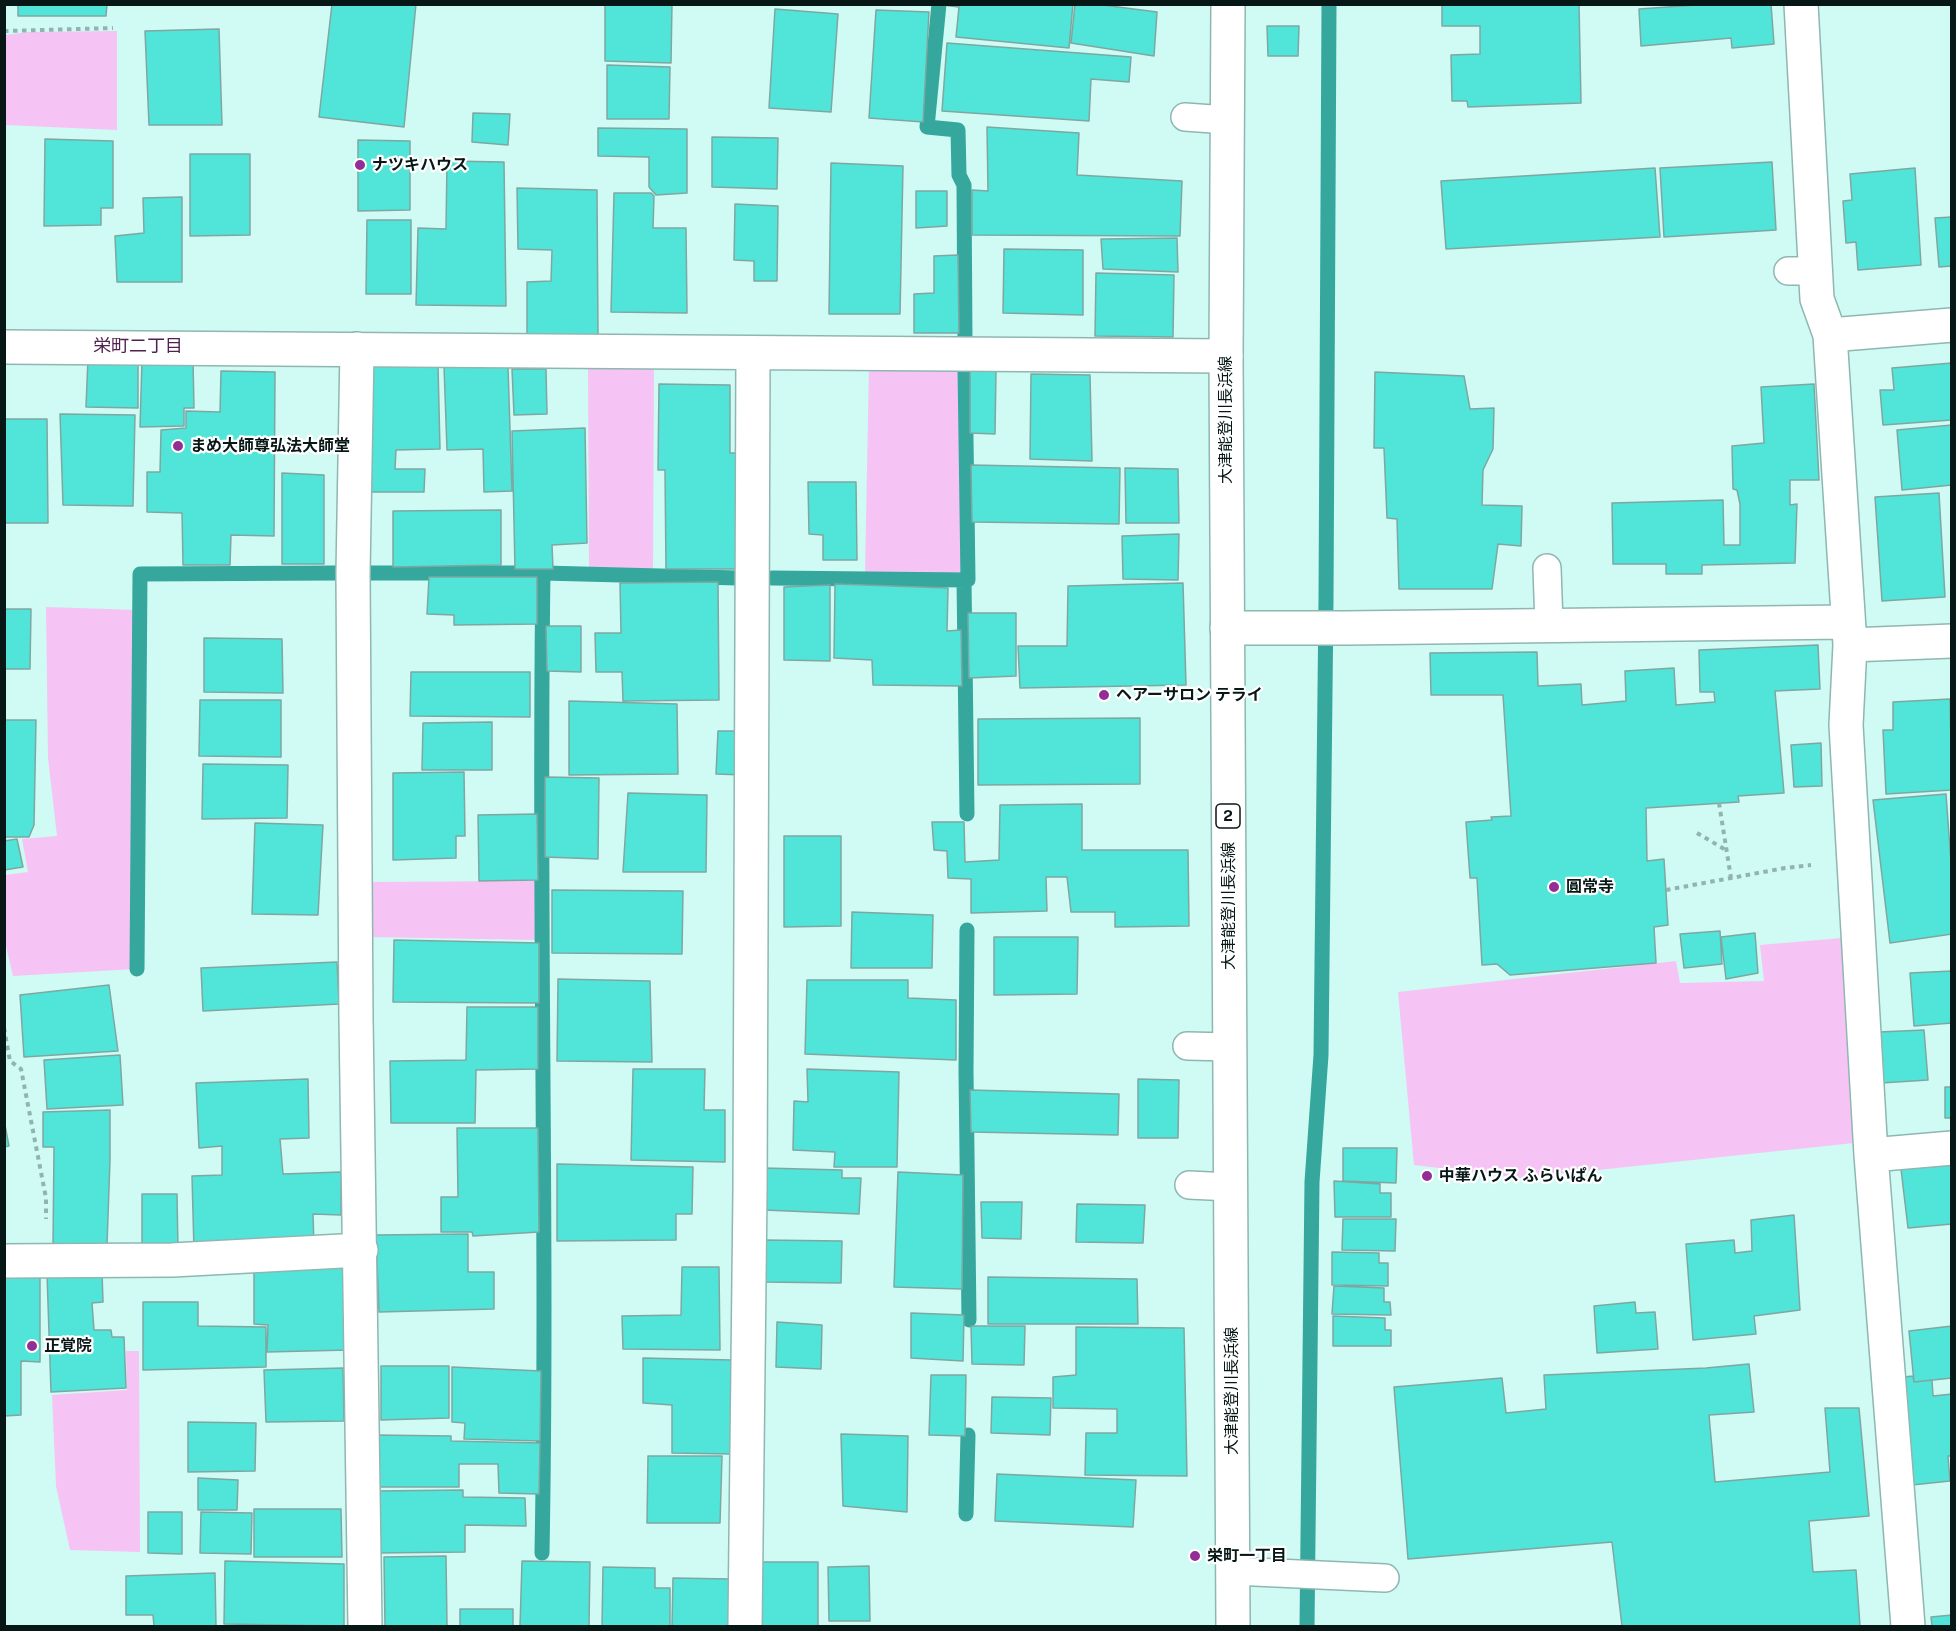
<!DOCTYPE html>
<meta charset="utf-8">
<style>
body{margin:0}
#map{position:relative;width:1956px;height:1631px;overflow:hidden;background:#d0faf4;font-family:"Public Sans",sans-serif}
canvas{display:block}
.frame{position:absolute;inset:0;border:6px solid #071716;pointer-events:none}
</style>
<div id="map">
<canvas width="1956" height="1631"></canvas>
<div class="frame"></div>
</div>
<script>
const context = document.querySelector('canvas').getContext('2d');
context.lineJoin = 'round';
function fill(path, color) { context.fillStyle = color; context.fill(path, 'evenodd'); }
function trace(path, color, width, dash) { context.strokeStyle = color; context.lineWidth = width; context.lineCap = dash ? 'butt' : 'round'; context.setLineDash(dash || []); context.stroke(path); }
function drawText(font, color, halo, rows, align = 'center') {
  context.font = font + ' "Public Sans","Noto Sans JP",sans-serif'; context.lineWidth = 4.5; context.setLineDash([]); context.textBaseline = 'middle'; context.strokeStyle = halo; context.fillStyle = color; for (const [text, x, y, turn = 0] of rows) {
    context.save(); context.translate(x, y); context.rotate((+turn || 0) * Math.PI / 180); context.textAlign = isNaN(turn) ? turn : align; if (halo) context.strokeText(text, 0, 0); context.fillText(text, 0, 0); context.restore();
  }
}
fill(new Path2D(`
 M117,31v99l-112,-5v-90l24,-3z
 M869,365l93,2 4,211 -101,-3z
 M588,366h66l-1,203 -64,1z
 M46,607l91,3 -4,152 2,207 -122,7 -8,-34v-67l23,-3 -6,-33 35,-3 -9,-78z
 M539,881l1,59 -174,-3v-55z
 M1842,938l12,205 -332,35 -108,-13 -16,-173 278,-31 4,22 84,-2 -4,-36z
 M126,1351h13l1,201 -70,-2 -14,-64 -4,-91 75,-5z`), '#f5c4f4');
trace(new Path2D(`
 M939,4l-12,123 31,3 1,45 5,10 1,158
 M364,573h179l195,5
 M772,578l196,2 -3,-212
 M964,580l3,234
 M967,930l-1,141 3,249
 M137,969l3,-395 196,-1
 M966,1514l2,-79
 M542,1553c6,-327 -4,-653 1,-980
 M1307,1626l5,-444 9,-127 5,-455 3,-596`), '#35a79d', 15);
const building = new Path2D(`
 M18,4h89l-1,12h-88z
 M332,4h84l-12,123 -85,-10z
 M605,4h67l-1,59 -66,-2z
 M1073,4l-4,44 -113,-11 3,-30 -17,-2z
 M1075,4h20l62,8 -3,44 -83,-13z
 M1442,4h137l2,99 -113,4 -1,-6h-15l-1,-46 29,-1v-28h-38z
 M1710,4h61l3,40 -42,4 -1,-10 -90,8 -2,-37z
 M775,9l63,5 -7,98 -62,-4z
 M876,10l53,2 -6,110 -54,-4z
 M1267,26h32l-1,30h-30z
 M219,29l3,96h-73l-4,-94z
 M947,43l184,14 -2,25 -38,-3 -2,42 -147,-10z
 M607,65l63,2 -1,52h-62z
 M473,113l37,1 -2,31 -36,-3z
 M987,127l92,6 -2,42 105,6 -2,55 -208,-1v-45l16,1z
 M598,128l89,1v64l-31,2 -7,-8v-30l-51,-1z
 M712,137l66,1 -1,51 -65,-2z
 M45,139l68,2v67h-12v17l-57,1z
 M358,140l52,1v69l-52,1z
 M190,154h60v81l-60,1z
 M447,161l57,1 2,144 -90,-1 2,-77 28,1z
 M1772,162l4,68 -112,7 -4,-69z
 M831,163l72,3 -3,148h-71z
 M1655,168l5,69 -214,12 -5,-68z
 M1915,168l6,97 -63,5 -2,-28 -10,1 -3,-42 9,-1 -2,-26z
 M517,188l80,2 1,146 -71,1v-55l24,-1 1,-31 -34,-1z
 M916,191h31v35l-31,2z
 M614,193h37l3,3 -1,32h33l1,85 -76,-1z
 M182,197v85h-65l-2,-46 29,-3 -1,-35z
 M735,204l43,2 -1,75h-23v-20l-20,-1z
 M1952,217v49l-13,1 -4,-49z
 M367,220h44v74h-45z
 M1177,238l1,34 -75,-3 -2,-30z
 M1004,249l79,1v65l-80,-2z
 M958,255l1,78h-45v-39l20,-1v-37z
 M1096,273l78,2 -1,62 -78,-1z
 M88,358l50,1v49l-52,-1z
 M142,360l51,1 1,47h-10v18l-44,1z
 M1952,363v57l-69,5 -3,-35h14l-2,-22z
 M438,365l2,84 -44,1 -1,19h30l-1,23h-54l3,-126z
 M444,366l64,1 4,124 -28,1 -1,-43 -36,1z
 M512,369h34l1,45 -33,1z
 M970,370h26l-1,64 -25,-1z
 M221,371l54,1 -1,164 -43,-1 -1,30h-47l-1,-52 -35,-1v-40h13l1,-42 25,-2v-17l34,1z
 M1375,372l89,4 6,33 24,-1 -1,41 -10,21 -1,35 40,1 -1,40 -23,-2 -6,45h-93l-2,-70 -10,-1 -3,-70h-10z
 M1031,374l59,1 2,86 -62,-2z
 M659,384l71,1v68h8l-1,116h-71l-1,-99h-7z
 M1814,384l5,96h-29v25l7,-1 -2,59 -93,2v9h-36v-10h-53l-1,-61 111,-3 1,45h16v-41l-3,-14 -4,-1 -1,-43 32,-3 -3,-56z
 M60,414l75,1 -2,91 -70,-1z
 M4,419h43l1,104h-43z
 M1952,425v60l-50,5 -5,-60z
 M585,428l2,115 -35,2 1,24h-38l-3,-138z
 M971,465l149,3 -1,56 -147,-2z
 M1125,468l53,1 1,54h-53z
 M282,473l42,2v89h-42z
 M808,482h48l1,78h-34v-25l-14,-1z
 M1939,493l6,104 -63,4 -7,-104z
 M501,510v55l-108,2v-56z
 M1179,534l-1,46 -55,-1 -1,-43z
 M429,577h108v47l-83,1v-10l-27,-1z
 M718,582l1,118 -96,1 -1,-29h-26l-1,-39h26l-1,-50z
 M1183,583l3,102 -166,3 -2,-42h49l1,-60z
 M835,584l113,4 -1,43 14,-1 1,56 -89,-1 -1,-25 -38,-2z
 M830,585v76l-46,-1v-73z
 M4,609h27l-1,60h-26z
 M968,613h48v63l-47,2z
 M546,626h35v46l-34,-1z
 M204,638l78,1 1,54 -79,-1z
 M1818,645l2,44 -45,2 9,102 -46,3 1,6 -93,6 1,53 17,-2 4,66 -14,2 2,36 -146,12 -13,-11 -15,1 -5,-87h-7l-4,-56 26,-2 -1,-3 20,-1 -8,-121h-72l-1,-42 107,-1 1,34 43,-2 1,21 44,-4 -1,-30 49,-3 2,37 39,-3 -1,-10h-14l-1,-42z
 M411,672h119v45l-120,-1z
 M1950,699l2,91 -66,4 -3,-64h10v-28z
 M200,700h81v57l-82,-1z
 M569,701l108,3 1,70 -109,1z
 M1140,718v66l-162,1v-66z
 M4,720h32l-2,105 -5,12h-25z
 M492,722v48h-70l1,-47z
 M718,731h27l-1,44 -28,-1z
 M1821,743l1,43 -28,1 -3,-42z
 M203,764l85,1 -1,53 -85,1z
 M464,772l1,64h-9v22l-63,2v-87z
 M545,777l54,1 -1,81 -53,-2z
 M628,793l79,2 -1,77h-83z
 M1946,794l6,82v58l-62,9 -17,-143z
 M1082,804v46h106l1,76 -74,1v-15h-44l-4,-35h-21l1,34 -76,2v-34l-23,-1 -1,-27 -13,-1 -2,-28h32l1,40 34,-2 1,-55z
 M537,814l1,66 -59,1 -1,-66z
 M255,823l68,2 -5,90 -66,-1z
 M784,836h57v90l-57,1z
 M17,839l6,28 -19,3v-29z
 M552,890l131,1 -1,63 -130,-1z
 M852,912l81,3 -1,53h-81z
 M1720,931l2,33 -38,4 -4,-34z
 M1755,933l3,40 -32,6 -5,-42z
 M994,937h84l-1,57 -83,1z
 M394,940l145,3v60l-146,-1z
 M337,962l2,42 -136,7 -2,-43z
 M1952,971v52l-38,3 -4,-53z
 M558,979l92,2 2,81 -95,-1z
 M807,980h101v18l48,2v60l-151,-6z
 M109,985l9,66 -94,6 -4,-62z
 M467,1007h71v62l-62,1 -1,53h-84l-1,-62 76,-1z
 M1924,1030l4,50 -47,3 -2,-51z
 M120,1055l3,50 -76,4 -3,-49z
 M633,1069h72l-1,41h21v52l-94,-2z
 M807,1069l92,3 -2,95h-63l1,-15 -42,-2 1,-49 14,1z
 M308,1079l1,59 -29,1 3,35 58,-2v43l-28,-1 1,33 -120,4 -2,-75 30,-1v-29l-23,2 -3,-65z
 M1138,1079l41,1 -1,58h-40z
 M1945,1087h7v31h-7z
 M970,1090l149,4 -1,41 -147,-3z
 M110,1110v50l-3,85h-54l1,-98h-11v-35z
 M4,1120l5,26 -5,1z
 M457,1128h81l1,104 -66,4 -1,-4h-31v-35h17z
 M1343,1148h54l-1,35 -53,-2z
 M557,1164l136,3 -1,47h-16v26l-119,1z
 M1952,1165v59l-44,4 -7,-59z
 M764,1168l78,2v8h19l-2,36 -95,-4z
 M898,1172l65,3 -1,114 -68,-2z
 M1334,1181l46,3v9h11v24h-56z
 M142,1194h35l1,56 -36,2z
 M981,1202h41l-1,37 -39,-1z
 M1077,1204l68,1 -2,38 -67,-1z
 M1794,1215l6,95 -46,6 2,18 -63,6 -7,-96 48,-4 1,13 17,-2 -1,-31z
 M1343,1219h53l-1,32 -53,-1z
 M468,1234v38h26v37l-115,3 -3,-77z
 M763,1240l79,1 -1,42 -78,-1z
 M1332,1252l47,1v10h9v23l-56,-1z
 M254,1263h94l1,87 -82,2 1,-27 -14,-1z
 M682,1267h37l1,83 -97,-1 -1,-33 59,-1z
 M4,1270l36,1v91l-19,-1v54l-17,1z
 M102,1272l1,30 -11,1 2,27h17l1,7h12l2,51 -75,4 -4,-118z
 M988,1277l149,2 1,45h-150z
 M1334,1286l50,2v14h6l1,13 -59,-1z
 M143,1302h55v24l68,1v40l-123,3z
 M1635,1302l1,11 19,-1 3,37 -61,4 -3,-47z
 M911,1313l53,2 -1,46 -52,-3z
 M1333,1316l52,2v12h6v16h-58z
 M777,1322l45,3 -1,44 -45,-2z
 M971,1326h54l-1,39 -52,-1z
 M1952,1326v52l-38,4 -5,-51z
 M1076,1327l108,1 3,148 -102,-1 1,-42h31v-24l-64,-1v-31l23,-2z
 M643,1358l89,2v94l-60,-1v-48l-29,-2z
 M1749,1364l5,48 -45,3 6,67 115,-10 -5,-64h34l10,108 -60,5 4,51 43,-2 4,56h-238l-10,-84 -204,17 -14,-172 108,-9 4,35 40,-4 -2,-34 162,-7z
 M381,1366h68v52l-68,2z
 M452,1367l89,4 -1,70 -76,-2 1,-16 -13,-1z
 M343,1368l1,53 -78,1 -2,-52z
 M931,1375h35l-1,61 -36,-1z
 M1913,1376l1,6 18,-2 1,16 19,-2v62h-4l2,25 -38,4 -8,-108z
 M992,1397l59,1 -1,37 -59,-2z
 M188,1422l68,1 -1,48 -67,1z
 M841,1434l67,2 -1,76 -64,-6z
 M376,1435l75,1v5l89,2 -1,51 -40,-1 -1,-29h-39v23h-83z
 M648,1456h74l-2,67h-73z
 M997,1474l139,6 -3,47 -138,-6z
 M198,1478l40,2 -1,30h-39z
 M463,1490v7l62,1 1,28 -61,-1v27l-88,1v-62z
 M254,1509h87l1,48h-88z
 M148,1512h34v42l-34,-1z
 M201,1512l51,1 -1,41 -51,-1z
 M446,1556l1,70h-62l-1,-69z
 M225,1561l119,3v62l-120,-2z
 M522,1561l68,1 -1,64h-69z
 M758,1562h60v64h-61z
 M869,1566l1,55h-41l-1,-54z
 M603,1567l52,1v20h15v38h-68z
 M215,1573l1,53h-62l-1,-11h-27v-39z
 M673,1578l57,1v47h-58z
 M460,1609h53v17h-53z
 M1952,1615v11h-20l-1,-9z`);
fill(building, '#50e5d8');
trace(building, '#7fa7a2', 1.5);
const lane = new Path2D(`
 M1185,117l42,3
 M1788,271h27
 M1547,568l2,57
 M1187,1046l43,1
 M1189,1185l41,2
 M1233,1571l152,7`);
const street = new Path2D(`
 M1801,4l16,295 13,36 20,310 -4,80 25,430 37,471
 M1830,335l122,-10
 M4,347l1222,9
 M357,349l-4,224 3,446 9,607
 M1227,628h119l502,-6
 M1850,645l102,-4
 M1871,1155l81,-7
 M4,1261l168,-1 189,-10
 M745,1626l5,-435 3,-837`);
const primary = new Path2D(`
 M1228,4l-2,352 7,1270`);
trace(lane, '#8fb7b2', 30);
trace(street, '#8fb7b2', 36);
trace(primary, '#8fb7b2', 36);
trace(new Path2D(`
 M4,31l109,-3
 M1719,803l12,75
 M1697,833l29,17
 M1666,890l119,-22 26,-3
 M4,966v7
 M4,1028l6,33 11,8 25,129v21`), '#92b4b0', 4, [4.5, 4.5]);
trace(lane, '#fff', 27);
trace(street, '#fff', 33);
trace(primary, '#fff', 33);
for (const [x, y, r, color] of [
 [360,165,6,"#922e95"],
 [178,446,6,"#922e95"],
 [1104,695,6,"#922e95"],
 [1554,887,6,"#922e95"],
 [1427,1176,6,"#922e95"],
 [32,1346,6,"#922e95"],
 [1195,1556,6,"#922e95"]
]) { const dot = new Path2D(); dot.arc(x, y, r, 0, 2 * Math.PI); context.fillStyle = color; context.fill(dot); trace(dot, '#fff', 2); }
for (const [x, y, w] of [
 [1228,816,24]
]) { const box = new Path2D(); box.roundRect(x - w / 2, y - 12, w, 24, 4.5); context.fillStyle = '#fff'; context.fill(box); trace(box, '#071716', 1.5); }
drawText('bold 15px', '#071716', null, [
 ["2",1228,816]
]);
drawText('bold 16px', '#071716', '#fff', [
 ["ナツキハウス",372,165],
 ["まめ大師尊弘法大師堂",190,446],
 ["ヘアーサロン テライ",1116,695],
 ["圓常寺",1566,887],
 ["中華ハウス ふらいぱん",1439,1176],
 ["正覚院",44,1346],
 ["栄町一丁目",1207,1556]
], 'left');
drawText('16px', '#071716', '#fff', [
 ["大津能登川長浜線",1226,420,-90],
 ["大津能登川長浜線",1229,906,-90],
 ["大津能登川長浜線",1232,1391,-90]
]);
drawText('18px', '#512152', '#fff', [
 ["栄町二丁目",138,346]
]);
</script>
